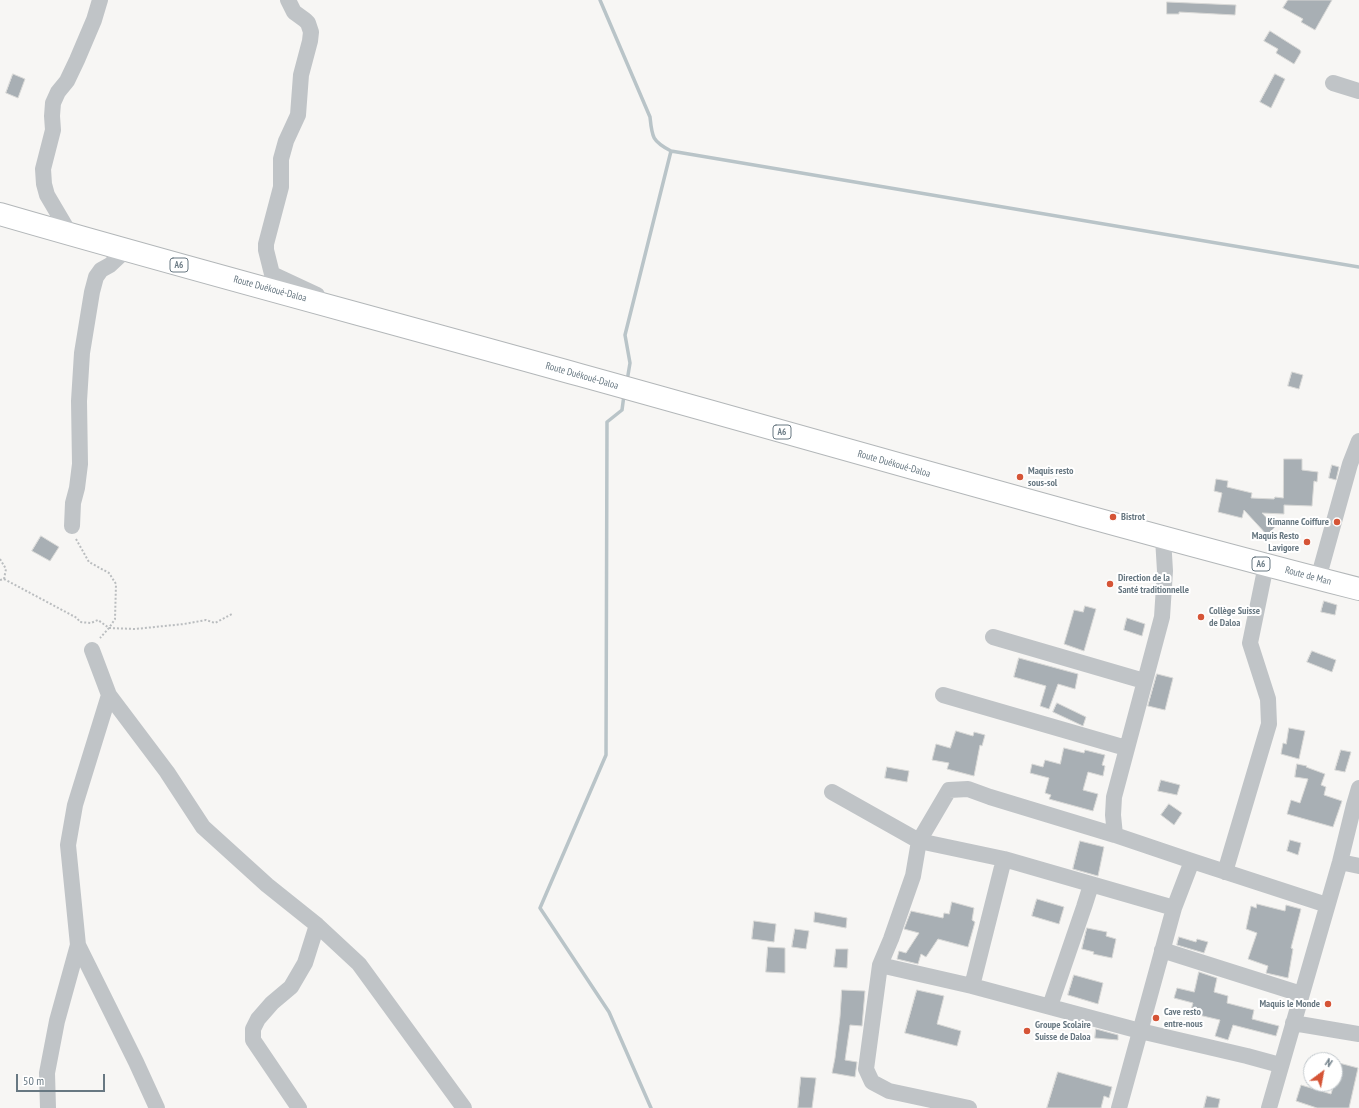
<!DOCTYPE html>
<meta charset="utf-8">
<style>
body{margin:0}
#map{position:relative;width:1359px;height:1108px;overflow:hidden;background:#f7f6f4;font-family:"PT Sans Narrow",sans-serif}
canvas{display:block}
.north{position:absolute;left:1303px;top:1052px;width:40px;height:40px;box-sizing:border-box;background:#fff;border:1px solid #c3c9cd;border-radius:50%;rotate:32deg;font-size:11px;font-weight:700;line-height:16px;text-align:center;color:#687882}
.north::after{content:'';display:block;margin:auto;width:14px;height:18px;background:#d55436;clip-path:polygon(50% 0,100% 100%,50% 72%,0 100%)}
.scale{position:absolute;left:16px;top:1074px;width:89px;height:18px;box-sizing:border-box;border:2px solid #687882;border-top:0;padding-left:5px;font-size:12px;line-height:14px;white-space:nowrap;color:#687882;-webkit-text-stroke:3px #fff;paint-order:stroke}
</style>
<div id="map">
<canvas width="1359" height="1108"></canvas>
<div class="north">N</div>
<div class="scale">50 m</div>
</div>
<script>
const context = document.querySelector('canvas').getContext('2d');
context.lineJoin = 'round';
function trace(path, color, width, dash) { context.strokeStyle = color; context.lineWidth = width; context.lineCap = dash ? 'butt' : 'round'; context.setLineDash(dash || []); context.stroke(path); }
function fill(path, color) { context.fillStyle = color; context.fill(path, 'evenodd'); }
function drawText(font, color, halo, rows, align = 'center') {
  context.font = font + ' "PT Sans Narrow",sans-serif'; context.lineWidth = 4; context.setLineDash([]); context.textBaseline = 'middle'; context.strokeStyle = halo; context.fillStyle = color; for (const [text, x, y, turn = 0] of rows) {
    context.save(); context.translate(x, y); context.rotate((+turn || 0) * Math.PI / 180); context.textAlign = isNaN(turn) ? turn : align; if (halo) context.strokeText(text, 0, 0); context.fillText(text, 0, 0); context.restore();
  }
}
trace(new Path2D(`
 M600,0l50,117c2,20 2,24 21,34l688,116
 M627,381l3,-18 -5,-28 46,-184
 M624,395l-2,15 -15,12 -1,333 -66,153 69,104 42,96`), '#b9c4c8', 3.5);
const building = new Path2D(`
 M1288,0h44l-17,30 -14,-8 2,-3 -20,-11z
 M1167,2l69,3 -1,10 -56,-3v2h-12z
 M1270,31l30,19 1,2 -7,12 -18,-11 2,-4 -14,-8z
 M13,74l12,5 -7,19 -12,-5z
 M1275,74l10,5 -14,29 -11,-6z
 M1292,372l11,3 -4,14 -11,-3z
 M1284,459h18v11l16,2 -1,10 -3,-1 -2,25 -28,-1v9l-22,-1 13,14 -8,8 -23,-25 -2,8 -24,-6 4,-19 -8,-2 2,-12 12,2 -1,6 25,6 -1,5 23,1 1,-2 8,1z
 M1332,465l7,2 -3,13 -7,-2z
 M41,536l18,11 -9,14 -18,-10z
 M1324,601l13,4 -2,10 -14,-3z
 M1085,606l11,3 -12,42 -20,-7 10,-34 9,2z
 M1127,618l18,6 -3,12 -18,-6z
 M1312,651l24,9 -4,12 -25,-10z
 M1019,658l59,16 -3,15 -17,-5 -9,25 -9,-3 6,-20 -32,-9z
 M1157,674l16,4 -8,32 -17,-4z
 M1057,703l29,14 -3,9 -30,-14z
 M1289,728l16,3 -6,28 -18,-5 2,-11 3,1z
 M956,731l17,5 1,-4 11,3 -3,11 -2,-1 -6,31 -27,-7 2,-6 -17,-3 4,-16 14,4z
 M1064,748l20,5 1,-3 20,5 -3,10 3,1 -2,10 -15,-4 -5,18 15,4 -5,17 -44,-12 2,-4 -6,-2 4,-15 -19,-5 2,-9 11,3 2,-7 15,4z
 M1341,750l10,2 -6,20 -10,-2z
 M1297,764l10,2 -1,1 19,7 -4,11 5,2 -2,8 18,6 -9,26 -46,-13 4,-14 9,3 8,-24 -13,-2z
 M887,767l22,4 -2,11 -22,-4z
 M1161,780l19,5 -3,10 -19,-4z
 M1169,804l13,9 -8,12 -13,-10z
 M1290,840l11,3 -3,12 -11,-4z
 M1080,841l24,6 -6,29 -25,-7z
 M1037,899l27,8 -5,17 -27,-8z
 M952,902l22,6 -2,12 3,2 -7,25 -30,-8 -12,18 -5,-3 -3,10 -21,-5 2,-8 7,2 13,-20 -15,-4 7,-18 32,7 1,-5 5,1z
 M1257,904l28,7 1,-6 15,4 -10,39 2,1 -5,29 -22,-5 2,-7 -20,-7 9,-26 -11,-4 5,-23 5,2z
 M815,912l32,6 -1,10 -32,-6z
 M754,921l22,3 -2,18 -22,-3z
 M1087,928l20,4 -1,4 10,3 -4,19 -19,-4 1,-2 -12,-3z
 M795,929l14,2 -3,18 -14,-2z
 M1179,937l17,5 1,-3 11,3 -4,11 -27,-8z
 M768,947l17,1v25l-19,-1z
 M836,949h12l-1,19 -13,-1z
 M1199,972l18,6 -3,14 14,4 -1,7 27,7 -2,9 27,7 -3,10 -43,-11 -5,15 -13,-4 5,-16 -30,-7 3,-10 -19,-5 3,-10 17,4z
 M1074,975l29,8 -5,21 -30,-9z
 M842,990l23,1 -3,35 -12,-1 -5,35 12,2 -2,15 -23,-4 3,-15 5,-41z
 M917,990l27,6 -7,28 24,7 -4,15 -52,-13z
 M1096,1029l22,6v5l-23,-2z
 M1339,1063l19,5 -9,40h-32l-21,-7 5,-16 30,9 3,-10h1z
 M1058,1072l54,15 -3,11 -5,-2 -3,12h-54z
 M801,1077l15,1 -4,30h-14z
 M1207,1096l13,3 -2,9h-14z`);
fill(building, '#a8afb4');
trace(building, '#d8d8d6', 1);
const highway = new Path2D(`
 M0,214c193,56 387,107 580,161 260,72 518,147 779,214`);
trace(highway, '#b3b7b9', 24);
trace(new Path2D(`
 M76,539l13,23 20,11 7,11 -1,35 -6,9 -9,10
 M0,559l6,10 -2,10 -4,1
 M4,579l73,39 3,4 11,1 7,-3 11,8 26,1 49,-5 22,-4 9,3 17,-9`), '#babdbf', 2, [2, 2]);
trace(new Path2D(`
 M288,0l6,12 11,8 3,3 3,9 -1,9 -9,34 -3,40 -12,26 -5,18v28l-15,57v6l6,24 45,21
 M1333,83l26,8
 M70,234l-23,-39 -3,-11 -1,-15 10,-39 -1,-14 1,-13 5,-11 9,-11 10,-21 17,-40 6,-20
 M72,526l1,-23 4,-15 3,-24 -1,-63 3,-48 10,-61 4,-15 5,-7 9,-5 16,-15
 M1318,579l32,-115 9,-23
 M993,637l151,44
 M92,650l17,45 58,77 36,55 64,58 50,40 42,39 105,144
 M943,695l183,53
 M832,792l87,49 85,18 170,49
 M1115,835l-2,-20 1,-18 48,-180 3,-46 -2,-33
 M1340,862l19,4
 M1225,872l44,-148 -1,-25 -18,-56 16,-78
 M78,945l58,117 21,46
 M1162,950l139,44
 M880,965l92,21 168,45 107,25 33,9
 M972,986l32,-127
 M1050,1006l34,-99 7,-22
 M1293,1023l66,11
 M48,1108l-1,-35 10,-52 21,-76 -10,-100 7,-40 34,-110
 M299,1108l-46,-68v-11l5,-10 14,-16 19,-16 14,-24 12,-38
 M969,1108l-80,-17 -17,-9 -6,-13 14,-104 11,-26 22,-63 6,-35 30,-51 19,-1 22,8 125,38 77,26 135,44
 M1119,1108l55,-200 18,-47
 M1269,1108l71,-246 14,-57 5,-17`), '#c0c4c7', 16);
trace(highway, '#fff', 22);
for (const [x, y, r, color] of [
 [1020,477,4,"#d55436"],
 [1113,517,4,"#d55436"],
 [1337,522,4,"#d55436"],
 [1307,542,4,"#d55436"],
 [1110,584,4,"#d55436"],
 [1201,617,4,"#d55436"],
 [1328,1004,4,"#d55436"],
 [1156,1018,4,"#d55436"],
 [1027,1031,4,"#d55436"]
]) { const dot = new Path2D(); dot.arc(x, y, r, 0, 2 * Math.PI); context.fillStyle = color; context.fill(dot); trace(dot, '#fff', 1.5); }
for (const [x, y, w] of [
 [179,265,18],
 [782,432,18],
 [1261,564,18]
]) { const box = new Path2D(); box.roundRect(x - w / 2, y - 7, w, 14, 3); context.fillStyle = '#fff'; context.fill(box); trace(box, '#687882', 1); }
drawText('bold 9px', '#687882', null, [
 ["A6",179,265],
 ["A6",782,432],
 ["A6",1261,564]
]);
drawText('10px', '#687882', '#fff', [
 ["Route Duékoué-Daloa",270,289,15],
 ["Route Duékoué-Daloa",582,376,16],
 ["Route Duékoué-Daloa",894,464,16],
 ["Route de Man",1308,576,15]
]);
drawText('bold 10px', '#687882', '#fff', [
 ["Maquis resto",1028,471],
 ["sous-sol",1028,483],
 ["Bistrot",1121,517],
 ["Kimanne Coiffure",1329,522,"right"],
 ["Maquis Resto",1299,536,"right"],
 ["Lavigore",1299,548,"right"],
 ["Direction de la",1118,578],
 ["Santé traditionnelle",1118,590],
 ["Collège Suisse",1209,611],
 ["de Daloa",1209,623],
 ["Maquis le Monde",1320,1004,"right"],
 ["Cave resto",1164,1012],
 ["entre-nous",1164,1024],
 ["Groupe Scolaire",1035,1025],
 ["Suisse de Daloa",1035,1037]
], 'left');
</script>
